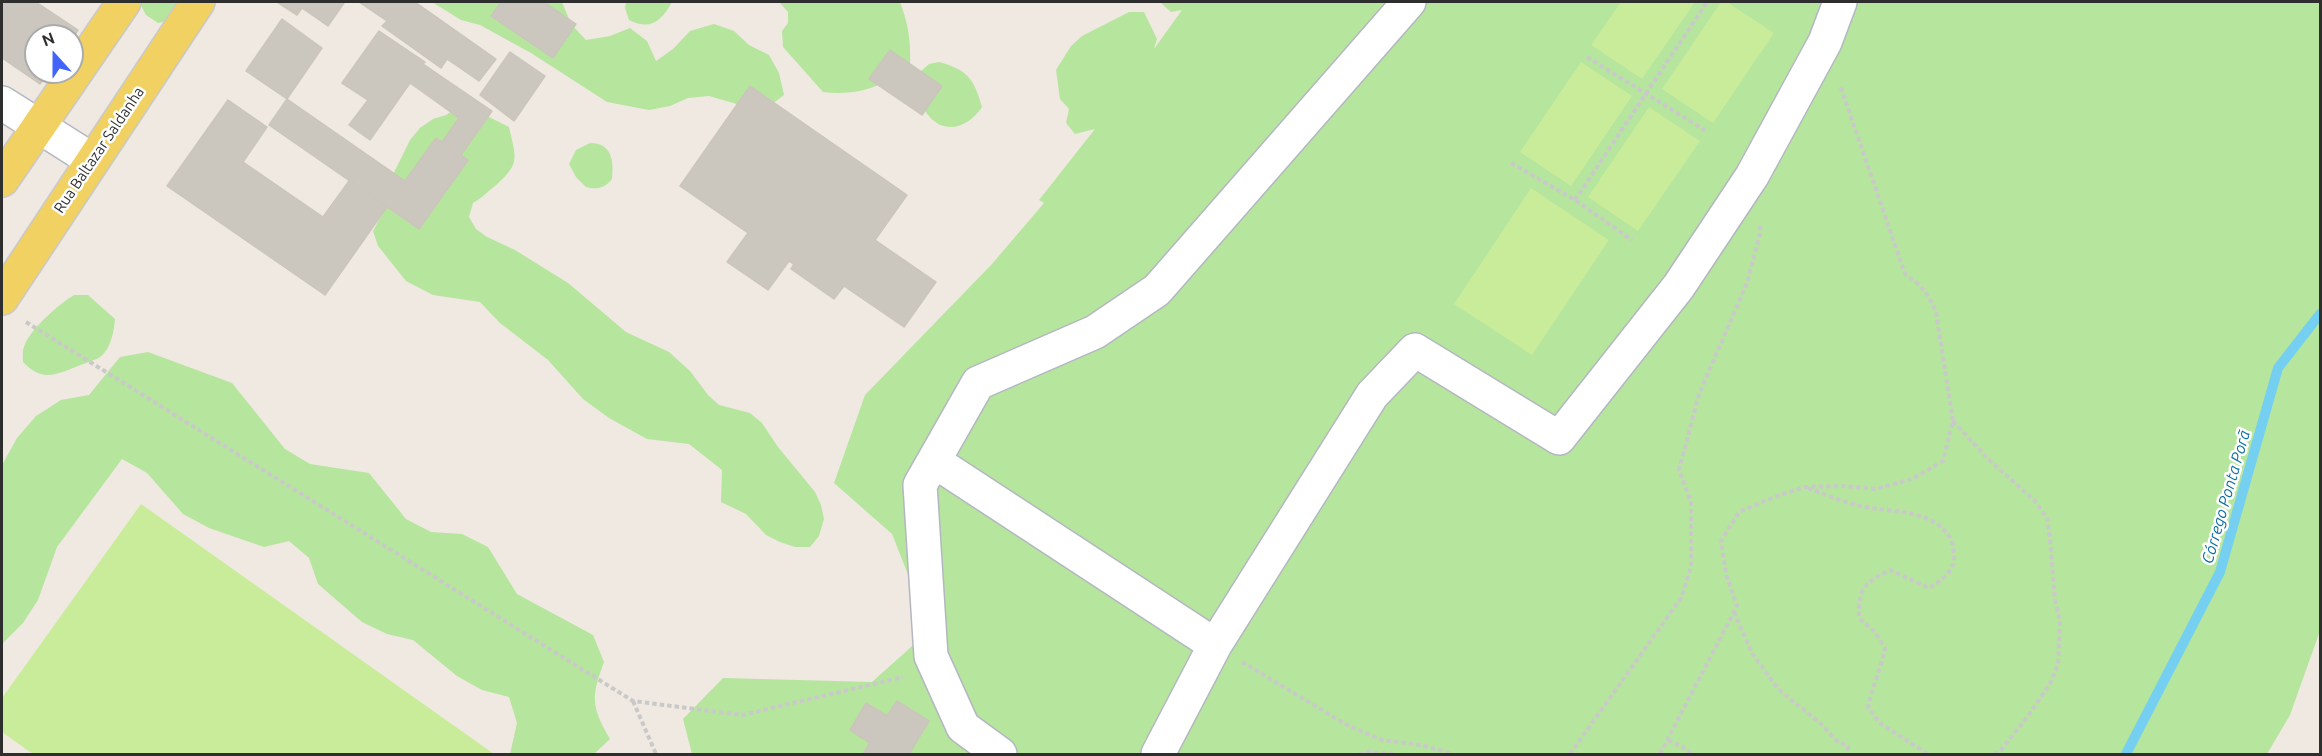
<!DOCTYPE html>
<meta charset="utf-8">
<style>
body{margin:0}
#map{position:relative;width:2322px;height:756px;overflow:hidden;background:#efe9e1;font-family:Ubuntu,sans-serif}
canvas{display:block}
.frame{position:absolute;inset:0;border:3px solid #2e2e2e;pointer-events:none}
.north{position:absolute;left:24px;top:24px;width:60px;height:60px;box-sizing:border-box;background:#fff;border:2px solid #ababab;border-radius:50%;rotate:339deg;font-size:16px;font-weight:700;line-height:24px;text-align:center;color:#2e2e2e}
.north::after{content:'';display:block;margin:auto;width:21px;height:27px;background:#4264fb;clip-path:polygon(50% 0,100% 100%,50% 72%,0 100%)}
</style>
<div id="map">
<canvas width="2322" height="756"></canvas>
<div class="frame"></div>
<div class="north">N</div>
</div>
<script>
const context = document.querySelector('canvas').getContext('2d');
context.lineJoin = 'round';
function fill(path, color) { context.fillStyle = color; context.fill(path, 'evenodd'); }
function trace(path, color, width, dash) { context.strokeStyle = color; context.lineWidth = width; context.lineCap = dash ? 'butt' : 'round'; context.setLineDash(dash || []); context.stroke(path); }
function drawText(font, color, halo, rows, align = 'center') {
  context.font = font + ' Ubuntu,sans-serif'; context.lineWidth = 5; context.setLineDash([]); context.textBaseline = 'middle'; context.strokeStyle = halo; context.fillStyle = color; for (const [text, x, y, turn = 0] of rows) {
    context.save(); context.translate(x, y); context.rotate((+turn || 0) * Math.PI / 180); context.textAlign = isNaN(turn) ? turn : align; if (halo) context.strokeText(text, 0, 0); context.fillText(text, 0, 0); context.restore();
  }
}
fill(new Path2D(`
 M139,2h53l-8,16 -26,5 -12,-8z
 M432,2h130l9,22 15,16 24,-4 20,-8 17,13 9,20 17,-12 17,-18 24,-7 20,7 15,14 20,10 10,18 5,22 -16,12h-21l-38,-11 -21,2 -18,8 -21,4 -42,-8 -76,-49 -51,-28 -19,-5z
 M626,2h46c-10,19 -22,29 -43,18l-4,-12z
 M779,2h121c8,21 11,39 10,62 -25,23 -53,32 -87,28l-40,-45 -1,-16 6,-8v-11z
 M1160,2h1160v629l-30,84 -23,39h-1575l-9,-35 40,-41 149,4 58,-52 -38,-96 -58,-51 31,-88 127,-131 52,-61 -5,-3 56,-71 -20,5 -9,-11 3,-14 -9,-10 -4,-29 15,-24 11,-10 47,-24h15l13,27 -3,10 28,-39 -11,2z
 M939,62c29,8 35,17 43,45 -13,20 -37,29 -54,8 -8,-10 -7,-30 -9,-42l10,-9z
 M472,98l11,16 26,13c7,32 12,36 -14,59 -8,6 -13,12 -22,17l-4,14 7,12 11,8 28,13 53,33 58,49 43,20 21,19 18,24 11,10 31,8 12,10 16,24 37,45 6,13 3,14 -5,17 -9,11h-15l-15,-5 -14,-7 -20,-21 -25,-12 1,-32 -33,-26 -42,-5 -38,-21 -26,-19 -35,-39 -48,-37 -20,-21 -47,-7 -27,-14 -28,-35 -5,-15 13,-24 -8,-2 32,-65 10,-12 13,-9 13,-4z
 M590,143c22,0 24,18 22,36 -7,9 -15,11 -26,8l-10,-10 -7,-13 7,-14z
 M74,295h14l27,24c-1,12 -4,30 -15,38 -6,4 -16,6 -22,9 -23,9 -36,16 -55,-4 0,-5 -1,-11 1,-15 5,-17 35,-43 50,-52z
 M148,352l84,31 53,66 25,15 59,9 37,46 25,13 31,2 26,13 29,47 76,41 11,27c-13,35 -13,44 6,77l-16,15h-84l7,-31 -8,-26 -27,-7 -25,-14 -44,-36 -26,-6 -25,-12 -44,-38 -9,-26 -20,-17 -25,6 -55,-19 -26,-14 -36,-41 -25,-14 -65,88 -19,53 -15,23 -21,21v-179l15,-27 19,-22 25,-16 28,-5 31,-38z`), '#b6e59e');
fill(new Path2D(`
 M1621,2h74l-53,77 -51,-34z
 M1721,2h6l47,31 -61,90 -51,-34z
 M1581,62l51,34 -61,90 -51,-34z
 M1649,107l51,34 -62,90 -50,-34z
 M1531,188l78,52 -77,115 -78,-51z
 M141,504l353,250h-461l-31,-22v-34z`), '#c9ec9a');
trace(new Path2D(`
 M2126,754l94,-182 58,-204 42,-54`), '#75cff0', 10);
const building = new Path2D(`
 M2,2h34l42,28 -6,9v-3h-36v36h13l-9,12 -38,-26z
 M277,2h65l2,1 -16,23 -26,-18 -5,7z
 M359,2h56l81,57 -17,22 -32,-22 -6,9 -59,-42 5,-5z
 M501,2h43l32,22 -23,34 -62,-42z
 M282,19l40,29 -35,51 -41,-28z
 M379,31l46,31 -2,2 69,47 -31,44 7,5 -49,69 -150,-104 18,-26 118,82 31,-43 6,4 17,-24 -49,-35 -40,57 -21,-15 19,-25 -26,-17z
 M890,50l52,36 -20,29 -53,-36z
 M510,52l35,24 -31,45 -34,-26z
 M750,86l157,109 -32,45 61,42 -32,45 -60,-41 -10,13 -43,-30 3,-5 -5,-3 -21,29 -41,-28 21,-29 -68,-47z
 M228,100l39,27 -24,35 80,55 26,-36 38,26 -62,88 -158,-109z
 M897,701l32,20 -20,33h-46l7,-11 -20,-13 16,-27 21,13z`);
fill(building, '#cbc7bf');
trace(building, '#cbc5ba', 1.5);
const minor = new Path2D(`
 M2,103l90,57
 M934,461l281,184
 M1000,754l-37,-27 -32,-71 -11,-171 58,-102 117,-51 62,-42 252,-288
 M1158,754l57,-109 157,-250 43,-45 144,88 120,-152 73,-110 73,-134 15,-40`);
const major = new Path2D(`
 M2,180l122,-178
 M2,298l196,-296`);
trace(minor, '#b4b7c1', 36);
trace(major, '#c9c9c9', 36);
trace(new Path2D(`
 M1587,57l119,74
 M1511,163l64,37 57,40
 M1575,200l132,-198
 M26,322l607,379 109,14 161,-38
 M1953,421l35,38 47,42 12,17 3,21 5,61 5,21 -2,43 -7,18 -23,34 -28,35 -6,3
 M1808,488c16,6 32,13 48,17 29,8 73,2 93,31 4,4 4,12 5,18 2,17 -13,27 -25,34l-39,-18c-26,13 -32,18 -31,48l15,13 11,17c-4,21 -13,39 -17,60l13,16 47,30
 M1734,612l18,41 26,36 42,34 17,18 11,5v8
 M1242,662l105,63 35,15 39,5 32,9
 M633,701l23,53
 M1668,740l14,7 10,7
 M1359,754l10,-2 24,2
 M1570,754l111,-156 10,-31v-65l-12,-32 20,-76 48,-111 14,-53 -2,-6
 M1660,754l77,-148 -11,-32 -5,-33 18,-29 33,-14 32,-11 38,-1 34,3 36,-10 31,-18 10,-40 -17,-109c-7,-18 -15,-27 -31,-38l-65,-189`), '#c9c9c9', 4, [4.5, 3]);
trace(minor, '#fff', 33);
trace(major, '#f2d163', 33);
drawText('15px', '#2e2e2e', '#fff', [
 ["Rua Baltazar Saldanha",99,150,-56]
]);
drawText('italic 16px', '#0d6fa3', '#fff', [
 ["Córrego Ponta Porã",2226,497,-74]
]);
</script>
